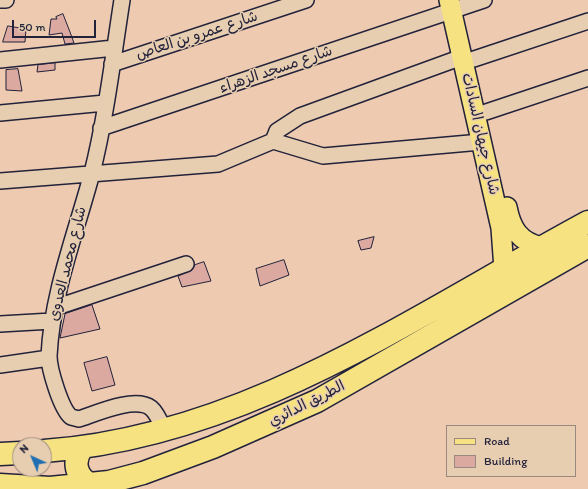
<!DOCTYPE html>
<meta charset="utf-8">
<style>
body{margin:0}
#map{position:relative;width:588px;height:489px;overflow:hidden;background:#edcab0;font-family:Itim,sans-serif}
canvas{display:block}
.legend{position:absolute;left:446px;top:425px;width:130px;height:52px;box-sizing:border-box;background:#e8ceb0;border:1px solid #998981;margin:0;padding:5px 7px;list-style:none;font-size:12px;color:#22223b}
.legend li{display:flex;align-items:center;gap:8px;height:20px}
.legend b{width:20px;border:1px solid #998981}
.north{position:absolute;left:12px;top:437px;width:40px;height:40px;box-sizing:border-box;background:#e8ceb0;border:1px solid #998981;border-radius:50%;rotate:316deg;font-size:11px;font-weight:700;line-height:16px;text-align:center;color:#22223b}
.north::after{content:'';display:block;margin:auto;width:14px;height:18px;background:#1f6fb2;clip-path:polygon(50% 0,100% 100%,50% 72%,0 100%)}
.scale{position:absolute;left:12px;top:20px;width:84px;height:18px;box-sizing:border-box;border:2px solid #22223b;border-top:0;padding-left:5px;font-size:12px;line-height:14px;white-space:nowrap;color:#22223b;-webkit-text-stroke:3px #e8ceb0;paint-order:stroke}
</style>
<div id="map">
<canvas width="588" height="489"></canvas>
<ul class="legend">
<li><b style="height:5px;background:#f6e281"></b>Road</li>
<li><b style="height:11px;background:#dba9a0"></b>Building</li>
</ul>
<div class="north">N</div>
<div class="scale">50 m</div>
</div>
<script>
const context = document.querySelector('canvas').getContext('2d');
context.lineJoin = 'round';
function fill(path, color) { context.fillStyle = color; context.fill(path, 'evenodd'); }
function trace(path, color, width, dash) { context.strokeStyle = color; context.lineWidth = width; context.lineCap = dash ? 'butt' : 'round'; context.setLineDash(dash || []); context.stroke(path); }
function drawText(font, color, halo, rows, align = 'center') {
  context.font = font + ' Itim,"Playpen Sans Arabic",sans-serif'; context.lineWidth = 3; context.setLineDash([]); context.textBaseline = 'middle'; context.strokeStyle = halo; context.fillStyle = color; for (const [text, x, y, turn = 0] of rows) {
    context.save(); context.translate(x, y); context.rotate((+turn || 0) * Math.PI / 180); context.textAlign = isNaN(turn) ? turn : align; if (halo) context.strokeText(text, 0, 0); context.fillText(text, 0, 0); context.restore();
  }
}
const building = new Path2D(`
 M63,14l7,18 4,11 -9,1 -3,-11 -13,2 2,-16h6l-1,-2z
 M8,26l18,3 -1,13h-22z
 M55,63v7l-18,2 1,-7z
 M18,69l4,22 -16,-1v-20z
 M374,237l-3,11 -10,2 -3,-9z
 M284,260l5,15 -29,11 -4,-17z
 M204,262l7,19 -29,6 -4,-11 14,-6 3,-5z
 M92,305l8,24 -40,9 5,-24z
 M107,357l8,28 -23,6 -8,-28z`);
fill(building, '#dba9a0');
trace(building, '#22223b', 1);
const minor = new Path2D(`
 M0,0h6
 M122,0c-9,58 -16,117 -30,173 -16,60 -40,120 -43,183 0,13 12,53 22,61l8,2c18,-6 56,-23 72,-11 6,5 10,15 13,22
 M474,59l114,-38
 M0,60l114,-12
 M112,64l194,-64
 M486,112l102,-34
 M0,113l105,-10
 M101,128l383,-128
 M273,141l4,-10 23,-15 162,-59
 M0,181l218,-17 55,-23 50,15 158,-14
 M57,307l129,-43
 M0,324l52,-3
 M0,365l49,-7`);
const major = new Path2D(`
 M449,0l52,228 3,41
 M507,207c4,21 12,35 35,40`);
const highway = new Path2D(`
 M82,448c-10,14 -6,29 9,37
 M44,451c202,-14 371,-136 544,-229
 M0,454l20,-1
 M0,485l50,3 59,-6 34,-9 70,-26 104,-46 271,-155`);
trace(minor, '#22223b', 18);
trace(major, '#22223b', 22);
trace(highway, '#22223b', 25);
trace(minor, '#e8ceb0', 15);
trace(major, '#f6e281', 19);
trace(highway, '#f6e281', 22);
drawText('15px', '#22223b', '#e8ceb0', [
 ["شارع عمرو بن العاص",197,36,-18],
 ["شارع مسجد الزهراء",276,70,-19],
 ["شارع جيهان السادات",480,134,77],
 ["شارع محمد العدوى",68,264,-76],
 ["الطريق الدائري",307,404,-27]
]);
</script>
